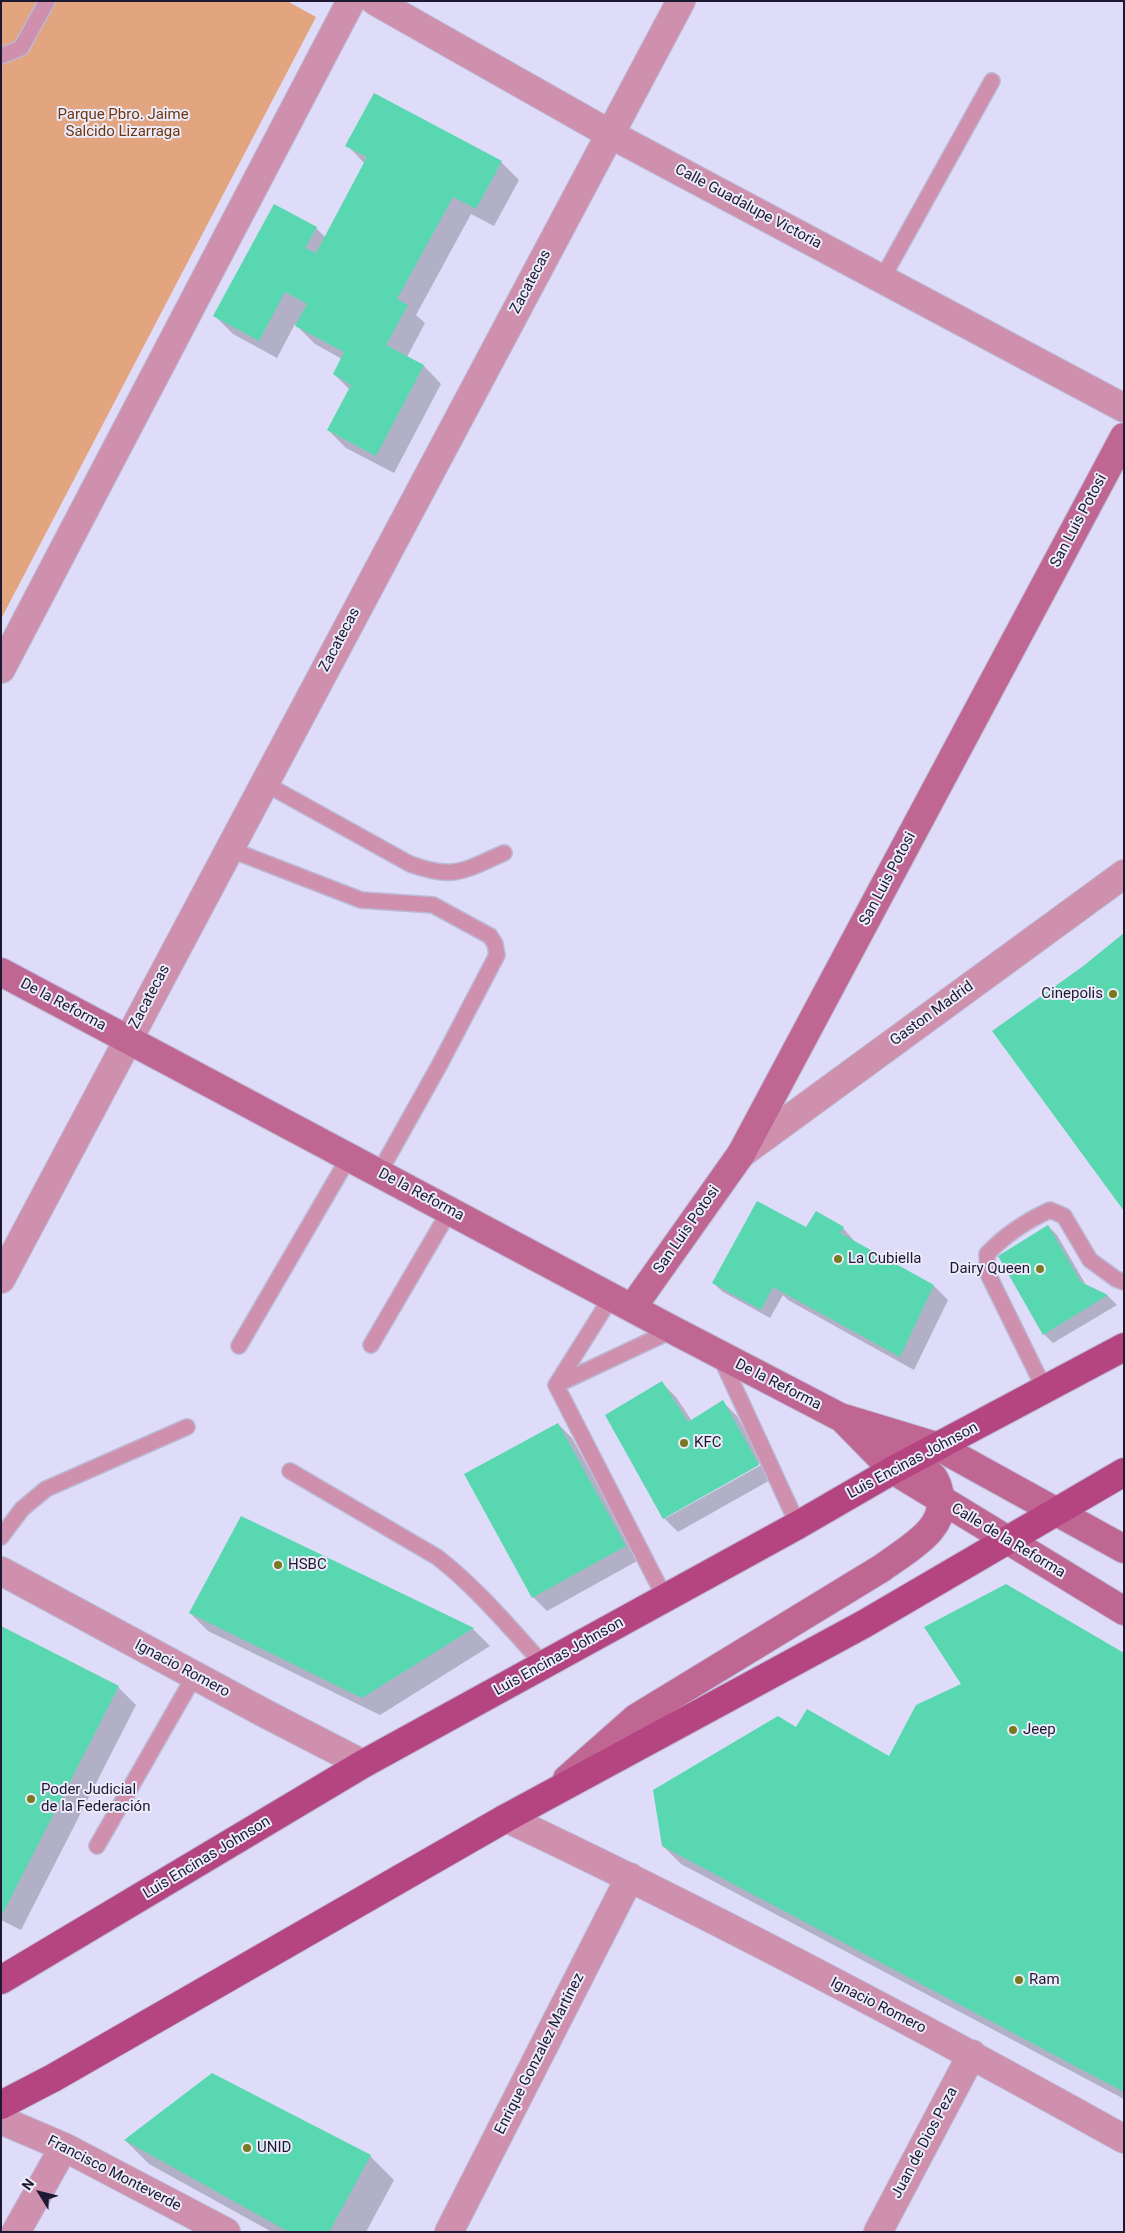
<!DOCTYPE html>
<meta charset="utf-8">
<style>
body{margin:0}
#map{position:relative;width:1125px;height:2233px;overflow:hidden;background:#dfdcf9;font-family:Roboto,sans-serif}
canvas{display:block}
.frame{position:absolute;inset:0;border:2px solid #1e1933;pointer-events:none}
.north{position:absolute;left:15px;top:2168px;width:50px;height:50px;-webkit-text-stroke:4px #ecebfa;paint-order:stroke;rotate:306deg;font-size:14px;font-weight:700;line-height:20px;text-align:center;color:#1e1933}
.north::after{content:'';display:block;margin:auto;width:18px;height:22px;background:#1e1933;clip-path:polygon(50% 0,100% 100%,50% 72%,0 100%)}
</style>
<div id="map">
<canvas width="1125" height="2233"></canvas>
<div class="frame"></div>
<div class="north">N</div>
</div>
<script>
const context = document.querySelector('canvas').getContext('2d');
context.lineJoin = 'round';
function fill(path, color) { context.fillStyle = color; context.fill(path, 'evenodd'); }
function trace(path, color, width, dash) { context.strokeStyle = color; context.lineWidth = width; context.lineCap = dash ? 'butt' : 'round'; context.setLineDash(dash || []); context.stroke(path); }
function drawText(font, color, halo, rows, align = 'center') {
  context.font = font + ' Roboto,sans-serif'; context.lineWidth = 4; context.setLineDash([]); context.textBaseline = 'middle'; context.strokeStyle = halo; context.fillStyle = color; for (const [text, x, y, turn = 0] of rows) {
    context.save(); context.translate(x, y); context.rotate((+turn || 0) * Math.PI / 180); context.textAlign = isNaN(turn) ? turn : align; if (halo) context.strokeText(text, 0, 0); context.fillText(text, 0, 0); context.restore();
  }
}
fill(new Path2D(`
 M1,1h286l29,16 -315,602z`), '#e3a480');
fill(new Path2D(`
 M347,145l154,17 18,18 -25,46 -23,-12 -55,101 9,8 -18,34 17,9 17,18 -47,89 -48,-25 -18,-18 22,-40 -16,-16 8,-15 -27,-15 -20,-20 -18,34 -44,-24 -18,-18 101,-88 10,10 39,-74z
 M1048,1226l9,9 29,50 22,11 9,9 -64,38 -9,-9z
 M805,1228h38l13,15 78,43 14,14 -34,70 -126,-70 -5,-5 -13,23 -47,-26 -10,-9z
 M662,1383l14,14 16,24 31,-19 14,14 25,46 -96,53v3l97,-54 9,15 -94,53 -14,-14z
 M558,1424l14,14 67,122 -92,51 -14,-14z
 M241,1518l232,111 17,17 -110,69 -172,-84 -18,-18z
 M1,1627l117,60 18,18 -115,225 -20,-10z
 M1124,1655v444l-443,-235 -18,-18 133,-117 94,29z
 M125,2140l245,16 24,24 -28,52h-94l-123,-68z`), '#0003');
fill(new Path2D(`
 M374,93l128,68 -26,48 -23,-12 -56,102 11,6 -22,40 38,20 -48,91 -49,-26 24,-45 -18,-11 11,-22 -49,-26 12,-22 -22,-12 -26,49 -46,-25 61,-112 43,23 -12,21 11,5 51,-96 -22,-11z
 M1124,933v278l-132,-180 90,-64z
 M757,1201l49,26 10,-16 28,16 -4,6 94,52 -34,72 -127,-70 -12,23 -49,-27z
 M1048,1225l33,57 27,13 -65,40 -45,-79z
 M662,1381l26,41 35,-22 36,65 -96,54 -58,-104z
 M558,1423l68,123 -94,52 -68,-124z
 M241,1516l233,112 -112,70 -173,-85z
 M1006,1584l118,69v439l-462,-246 -9,-56 125,-74 18,11 11,-18 82,47 27,-51 45,-21 -37,-57z
 M1,1626l118,60 -116,227 -2,-1z
 M212,2073l159,82 -42,77h-40l-165,-92z`), '#58d7b1');
const lane = new Path2D(`
 M1,56l20,-8 26,-47
 M882,279l110,-198
 M264,783l146,81c44,16 53,7 94,-11
 M229,849l132,51 72,5 57,31 5,8 2,11 -57,109 -61,109
 M371,1345l79,-135
 M239,1346l110,-189
 M720,1356l78,169
 M556,1385l109,213
 M556,1385l117,-55
 M556,1385l56,-89
 M1045,1390l-57,-116 -1,-20c18,-19 39,-33 63,-44l14,6 26,44 26,19 8,3
 M290,1471l147,86c40,31 73,71 107,108
 M1,1537l21,-28 24,-20 141,-62
 M97,1846l98,-171`);
const street = new Path2D(`
 M375,1l235,133 514,274
 M1,669l350,-668
 M741,1154l383,-280
 M1,1279l680,-1278
 M1,1571l265,143 97,50
 M506,1818c210,99 415,208 618,321
 M1,2120l63,27 162,85
 M16,2232l48,-85
 M449,2232l181,-355
 M878,2232l94,-178`);
const secondary = new Path2D(`
 M1,972l672,358 167,87 99,30 185,102
 M632,1308l109,-154 383,-717
 M843,1419l50,51 231,141
 M567,1779l69,-61 246,-150c24,-18 70,-41 57,-77 -1,-4 -3,-10 -6,-14 -10,-12 -27,-21 -40,-29`);
const primary = new Path2D(`
 M1,1980l362,-216 435,-239 95,-55 231,-123
 M1,2105l52,-27 453,-260 358,-194 260,-152`);
trace(lane, '#bcb9d5', 18);
trace(street, '#bcb9d5', 30);
trace(secondary, '#bcb9d5', 30);
trace(primary, '#bcb9d5', 30);
trace(lane, '#ce90ac', 15);
trace(street, '#ce90ac', 28);
trace(secondary, '#c06693', 28);
trace(primary, '#b54581', 28);
for (const [x, y, r, color] of [
 [1113,994,5,"#787921"],
 [838,1259,5,"#787921"],
 [1040,1269,5,"#787921"],
 [684,1443,5,"#787921"],
 [278,1565,5,"#787921"],
 [1013,1730,5,"#787921"],
 [31,1799,5,"#787921"],
 [1019,1980,5,"#787921"],
 [247,2148,5,"#787921"]
]) { const dot = new Path2D(); dot.arc(x, y, r, 0, 2 * Math.PI); context.fillStyle = color; context.fill(dot); trace(dot, '#ecebfa', 2); }
drawText('15px', '#6f3710', '#ecebfa', [
 ["Parque Pbro. Jaime",123,115],
 ["Salcido Lizarraga",123,132]
]);
drawText('15px', '#1e1933', '#ecebfa', [
 ["Calle Guadalupe Victoria",748,207,28],
 ["Zacatecas",531,282,-62],
 ["San Luis Potosi",1079,521,-62],
 ["Zacatecas",340,640,-62],
 ["San Luis Potosi",888,879,-62],
 ["Zacatecas",150,997,-62],
 ["De la Reforma",63,1005,28],
 ["Gaston Madrid",932,1014,-36],
 ["De la Reforma",421,1195,28],
 ["San Luis Potosi",687,1230,-55],
 ["De la Reforma",778,1385,27],
 ["Luis Encinas Johnson",913,1461,-28],
 ["Calle de la Reforma",1008,1541,31],
 ["Luis Encinas Johnson",559,1657,-29],
 ["Ignacio Romero",182,1669,28],
 ["Luis Encinas Johnson",207,1858,-31],
 ["Ignacio Romero",878,2006,27],
 ["Enrique Gonzalez Martínez",540,2054,-63],
 ["Juan de Dios Peza",925,2143,-62],
 ["Francisco Monteverde",114,2174,27]
]);
drawText('15px', '#1e1933', '#ecebfa', [
 ["Cinepolis",1103,994,"right"],
 ["La Cubiella",848,1259],
 ["Dairy Queen",1030,1269,"right"],
 ["KFC",694,1443],
 ["HSBC",288,1565],
 ["Jeep",1023,1730],
 ["Poder Judicial",41,1790],
 ["de la Federación",41,1807],
 ["Ram",1029,1980],
 ["UNID",257,2148]
], 'left');
</script>
